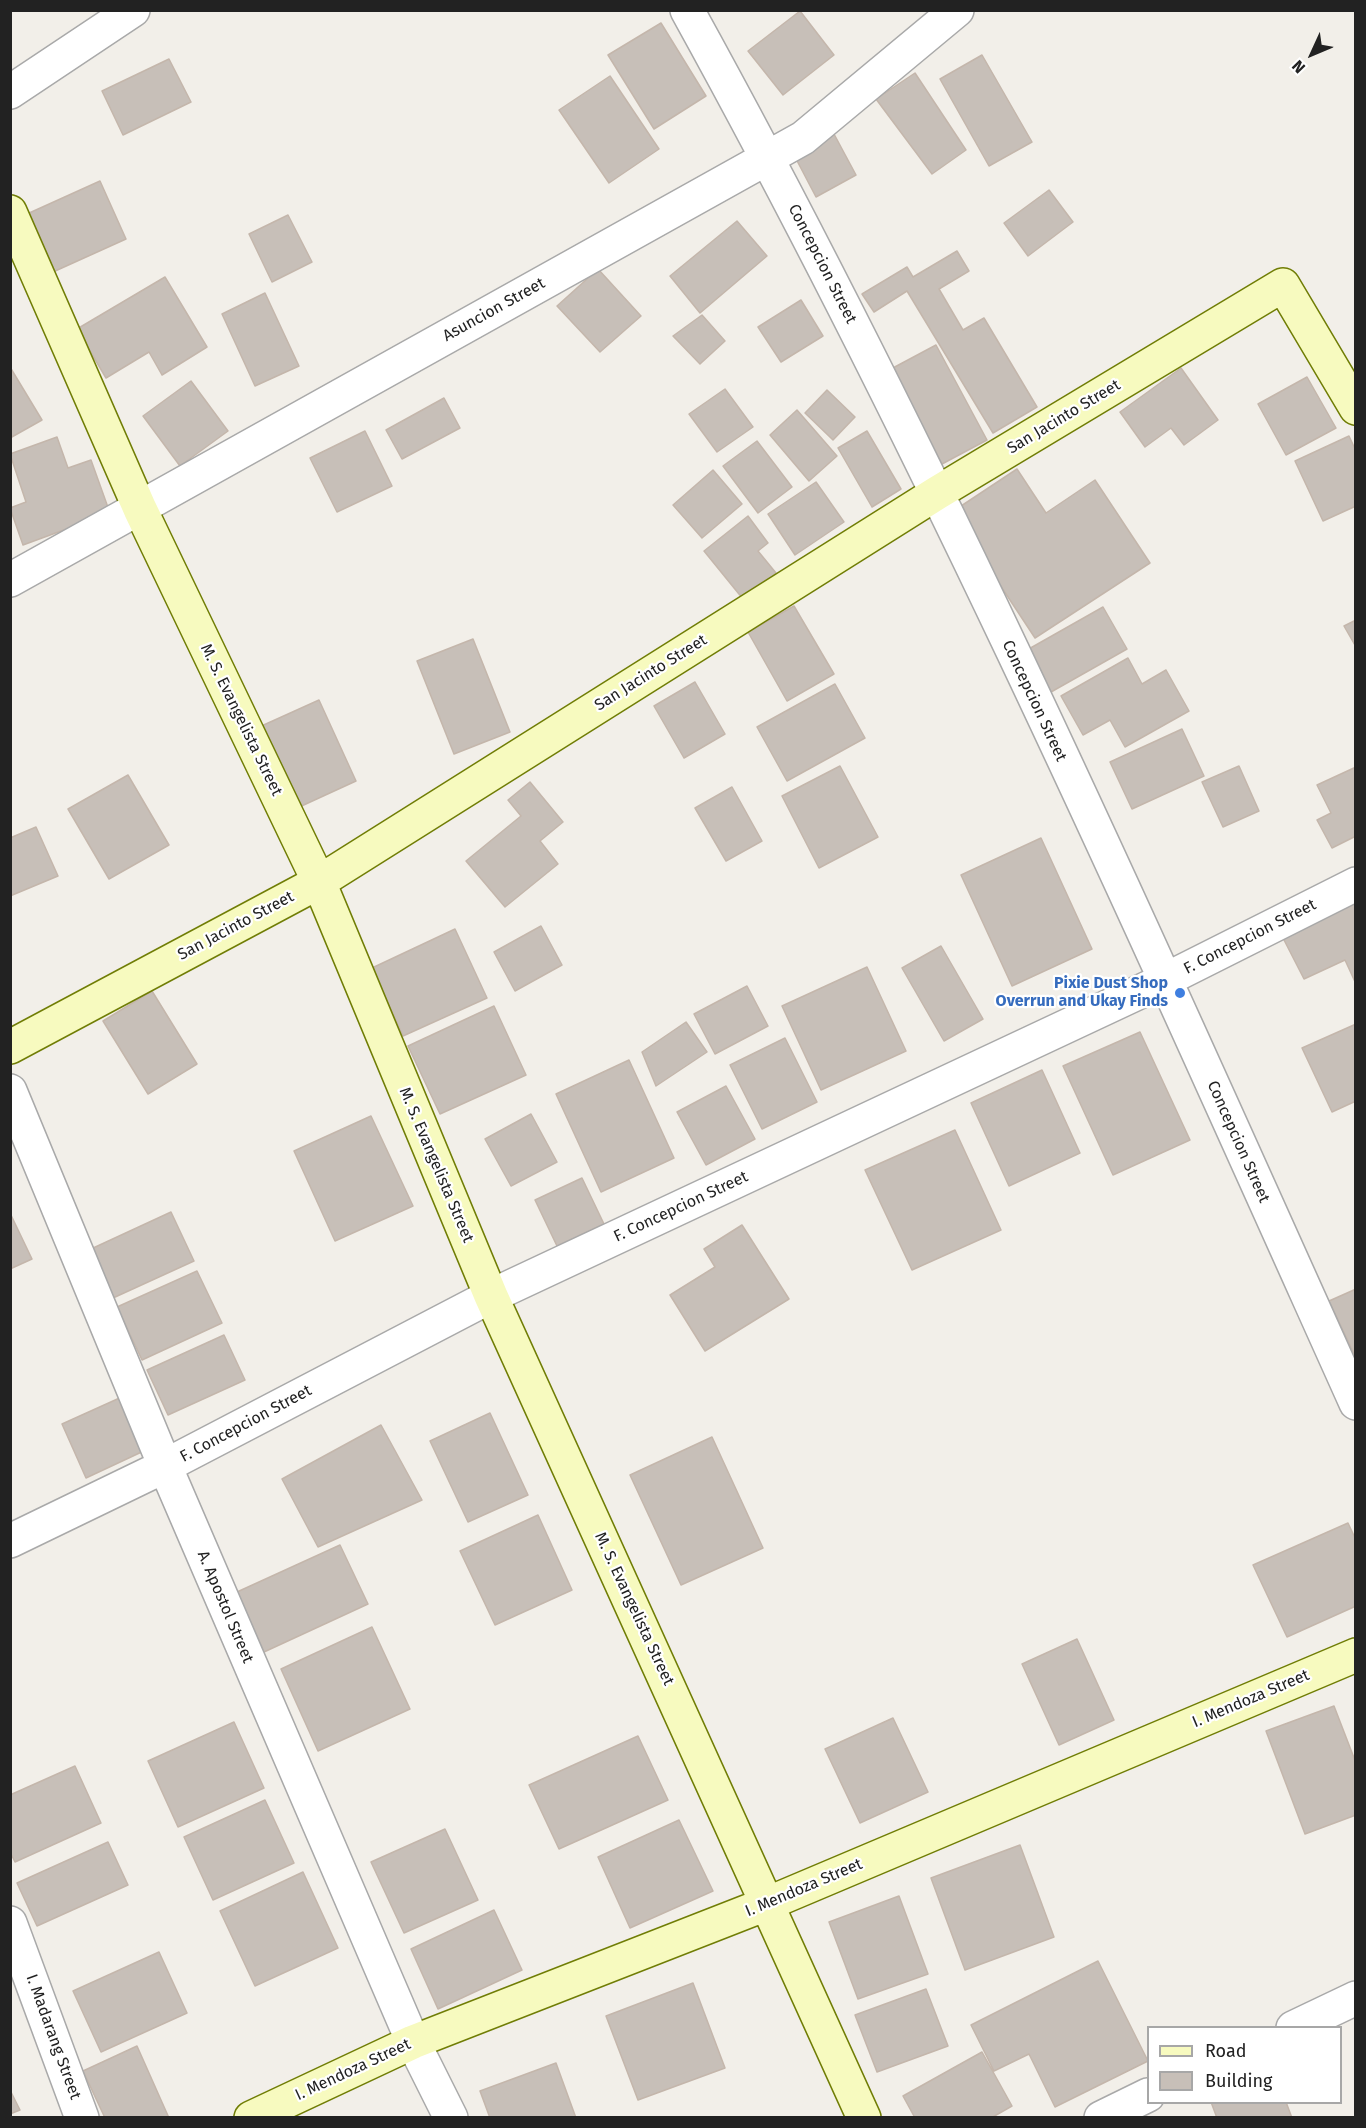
<!DOCTYPE html>
<style>
body{margin:0}
#map{position:relative;width:1366px;height:2128px;overflow:hidden;background:#f2efe9;font-family:"Fira Sans",sans-serif}
canvas{display:block}
.frame{position:absolute;inset:0;border:12px solid #222;pointer-events:none}
.legend{position:absolute;left:1147px;top:2026px;width:195px;height:78px;box-sizing:border-box;background:#fff;border:2px solid #a7a7a7;margin:0;padding:8px 10px;list-style:none;font-size:18px;color:#222}
.legend li{display:flex;align-items:center;gap:12px;height:30px}
.legend b{width:30px;border:2px solid #a7a7a7}
.north{position:absolute;left:1282px;top:24px;width:60px;height:60px;-webkit-text-stroke:4px #fff;paint-order:stroke;rotate:226deg;font-size:16px;font-weight:700;line-height:24px;text-align:center;color:#222}
.north::after{content:'';display:block;margin:auto;width:21px;height:27px;background:#222;clip-path:polygon(50% 0,100% 100%,50% 72%,0 100%)}
</style>
<div id="map">
<canvas width="1366" height="2128"></canvas>
<div class="frame"></div>
<ul class="legend">
<li><b style="height:8px;background:#f7fabf"></b>Road</li>
<li><b style="height:16px;background:#c7bfb8"></b>Building</li>
</ul>
<div class="north">N</div>
</div>
<script>
const context = document.querySelector('canvas').getContext('2d');
context.lineJoin = 'round';
function fill(path, color) { context.fillStyle = color; context.fill(path, 'evenodd'); }
function trace(path, color, width, dash) { context.strokeStyle = color; context.lineWidth = width; context.lineCap = dash ? 'butt' : 'round'; context.setLineDash(dash || []); context.stroke(path); }
function drawText(font, color, halo, rows, align = 'center') {
  context.font = font + ' "Fira Sans",sans-serif'; context.lineWidth = 4.5; context.setLineDash([]); context.textBaseline = 'middle'; context.strokeStyle = halo; context.fillStyle = color; for (const [text, x, y, turn = 0] of rows) {
    context.save(); context.translate(x, y); context.rotate((+turn || 0) * Math.PI / 180); context.textAlign = isNaN(turn) ? turn : align; if (halo) context.strokeText(text, 0, 0); context.fillText(text, 0, 0); context.restore();
  }
}
const building = new Path2D(`
 M800,11l34,44 -51,40 -35,-44z
 M661,23l45,73 -52,33 -46,-74z
 M982,55l50,87 -43,24 -49,-87z
 M169,59l22,43 -68,33 -21,-44z
 M915,73l51,77 -34,24 -56,-75z
 M610,76l49,73 -50,34 -50,-73z
 M834,134l22,41 -40,22 -22,-42z
 M100,181l26,58 -73,33 -26,-58z
 M1049,190l24,32 -45,34 -24,-33z
 M288,215l24,47 -40,20 -23,-48z
 M737,221l30,35 -67,57 -30,-37z
 M957,251l12,20 -30,18 24,41 21,-12 53,89 -44,26 -86,-142 -33,21 -12,-18 45,-27 6,10z
 M598,269l43,47 -41,36 -43,-46z
 M165,277l42,70 -45,28 -13,-23 -43,26 -29,-49z
 M265,293l34,73 -44,20 -33,-72z
 M801,300l22,36 -42,26 -23,-35z
 M702,315l23,26 -25,23 -27,-28z
 M936,345l51,95 -45,24 -51,-95z
 M10,367l32,53 -32,18z
 M1181,368l37,52 -34,25 -13,-17 -26,19 -25,-35z
 M1307,377l29,51 -50,27 -28,-51z
 M191,381l37,50 -48,35 -37,-50z
 M725,389l28,38 -36,25 -28,-38z
 M827,390l28,27 -22,23 -28,-27z
 M444,398l16,30 -58,31 -16,-29z
 M797,410l40,46 -28,25 -39,-46z
 M365,431l27,55 -55,26 -27,-54z
 M867,431l34,58 -29,18 -34,-59z
 M1349,436l7,15v55l-33,15 -28,-60z
 M57,437l11,31 23,-8 19,53 -87,32 -13,-37 16,-6 -16,-48z
 M757,441l35,46 -34,26 -35,-47z
 M1017,469l29,44 49,-33 55,83 -115,75 -83,-126z
 M713,470l29,34 -40,34 -29,-33z
 M816,482l28,40 -49,33 -27,-41z
 M748,516l20,27 -10,8 18,22 -33,26 -39,-48z
 M794,606l40,68 -47,27 -39,-69z
 M1103,607l24,42 -76,43 -24,-42z
 M1356,620v27l-12,-21z
 M473,639l37,93 -56,22 -37,-93z
 M1128,658l14,26 24,-14 23,41 -64,36 -15,-27 -27,15 -22,-39z
 M695,682l30,52 -41,24 -30,-52z
 M835,684l30,54 -78,43 -30,-54z
 M319,700l37,81 -61,28 -38,-81z
 M1182,729l22,47 -72,33 -22,-47z
 M840,766l38,71 -59,31 -37,-72z
 M1239,766l20,45 -36,16 -21,-45z
 M1356,767v69l-24,12 -15,-28 14,-7 -14,-28z
 M128,775l41,70 -60,34 -41,-70z
 M530,782l33,40 -23,19 18,23 -53,43 -39,-46 55,-45 -13,-16z
 M732,787l30,54 -36,20 -31,-53z
 M36,827l22,49 -48,20v-58z
 M1041,838l51,111 -80,37 -51,-111z
 M1356,903v81l-11,-24 -41,19 -21,-41z
 M541,926l21,39 -47,26 -21,-39z
 M455,929l32,69 -84,38 -31,-68z
 M941,946l42,73 -39,22 -42,-73z
 M867,967l39,84 -85,39 -39,-84z
 M747,986l21,40 -53,28 -21,-40z
 M152,991l45,73 -49,30 -45,-73z
 M494,1006l32,69 -86,39 -32,-68z
 M686,1022l21,30 -51,34 -14,-34z
 M1356,1024v77l-24,11 -30,-64z
 M1140,1032l50,108 -77,35 -50,-109z
 M785,1038l32,64 -55,27 -32,-64z
 M629,1060l45,98 -73,34 -45,-98z
 M1042,1070l38,83 -71,33 -38,-83z
 M726,1086l29,53 -49,26 -29,-53z
 M531,1114l26,48 -46,24 -26,-47z
 M371,1116l42,90 -78,35 -41,-90z
 M955,1130l46,100 -89,40 -47,-100z
 M582,1178l22,46 -47,22 -22,-46z
 M171,1212l23,49 -81,37 -22,-49z
 M10,1213l22,46 -22,10z
 M742,1225l47,74 -84,52 -35,-56 45,-28 -11,-18z
 M197,1271l25,52 -80,37 -25,-53z
 M1356,1289v69l-27,-57z
 M224,1335l21,45 -77,35 -21,-45z
 M124,1396l24,53 -62,29 -24,-54z
 M490,1413l38,82 -60,27 -38,-81z
 M381,1425l41,75 -104,47 -36,-68z
 M712,1437l51,111 -82,37 -51,-110z
 M538,1515l34,75 -77,35 -35,-74z
 M1348,1523l8,17v66l-69,31 -34,-72z
 M340,1545l28,59 -104,48 -27,-60z
 M372,1627l38,82 -92,42 -37,-82z
 M1077,1639l37,81 -55,25 -37,-81z
 M1334,1706l22,57v52l-51,19 -39,-103z
 M893,1718l35,74 -68,31 -35,-74z
 M234,1722l30,66 -86,39 -30,-66z
 M638,1736l30,64 -109,49 -30,-64z
 M75,1766l26,57 -86,39 -5,-10v-57z
 M265,1800l29,63 -81,37 -29,-63z
 M679,1820l34,71 -83,37 -32,-71z
 M445,1829l33,71 -74,33 -33,-71z
 M108,1842l20,43 -91,41 -20,-43z
 M1020,1845l34,92 -89,33 -34,-92z
 M303,1872l35,76 -83,38 -35,-75z
 M899,1896l29,78 -70,25 -29,-77z
 M494,1910l28,60 -84,39 -27,-60z
 M159,1952l28,61 -86,39 -28,-61z
 M1098,1961l50,100 -93,46 -26,-53 -35,17 -23,-46z
 M693,1983l32,85 -87,32 -32,-84z
 M926,1989l22,57 -71,26 -22,-57z
 M137,2046l32,72h-64l-22,-47z
 M982,2052l30,54 -21,12h-76l-12,-22z
 M556,2063l20,55h-86l-10,-27z
 M10,2090l10,20 -10,4z
 M1211,2102h75l6,16h-75z`);
fill(building, '#c7bfb8');
trace(building, '#c4b6ab', 1.5);
const street = new Path2D(`
 M687,10c249,451 458,924 669,1393
 M10,92l123,-82
 M10,580l793,-442 154,-128
 M10,1091l155,375 248,576 38,76
 M10,1541l155,-75 326,-170 674,-316 191,-96
 M10,1923l72,195
 M1293,2028l63,-30
 M1101,2118l47,-23`);
const secondary = new Path2D(`
 M10,212l130,297 179,373 172,414 373,822
 M10,1047l309,-165 618,-389 346,-208 73,123
 M251,2118l162,-76 356,-139 587,-248`);
trace(street, '#a9a9a9', 36);
trace(secondary, '#707d05', 36);
trace(street, '#fff', 33);
trace(secondary, '#f7fabf', 33);
for (const [x, y, r, color] of [
 [1180,993,6,"#3f7fe0"]
]) { const dot = new Path2D(); dot.arc(x, y, r, 0, 2 * Math.PI); context.fillStyle = color; context.fill(dot); trace(dot, '#fff', 2); }
drawText('16px', '#222', '#fff', [
 ["Concepcion Street",822,264,63],
 ["Asuncion Street",494,310,-29],
 ["San Jacinto Street",1064,417,-31],
 ["San Jacinto Street",651,673,-32],
 ["Concepcion Street",1034,701,65],
 ["M. S. Evangelista Street",241,720,64],
 ["San Jacinto Street",236,926,-28],
 ["F. Concepcion Street",1250,937,-27],
 ["Concepcion Street",1238,1142,66],
 ["M. S. Evangelista Street",436,1165,67],
 ["F. Concepcion Street",681,1207,-25],
 ["F. Concepcion Street",246,1424,-28],
 ["A. Apostol Street",225,1607,67],
 ["M. S. Evangelista Street",634,1609,65],
 ["I. Mendoza Street",1251,1699,-23],
 ["I. Mendoza Street",804,1888,-23],
 ["I. Madarang Street",53,2037,70],
 ["I. Mendoza Street",353,2070,-25]
]);
drawText('bold 16px', '#366cbe', '#fff', [
 ["Pixie Dust Shop",1168,984],
 ["Overrun and Ukay Finds",1168,1002]
], 'right');
</script>
